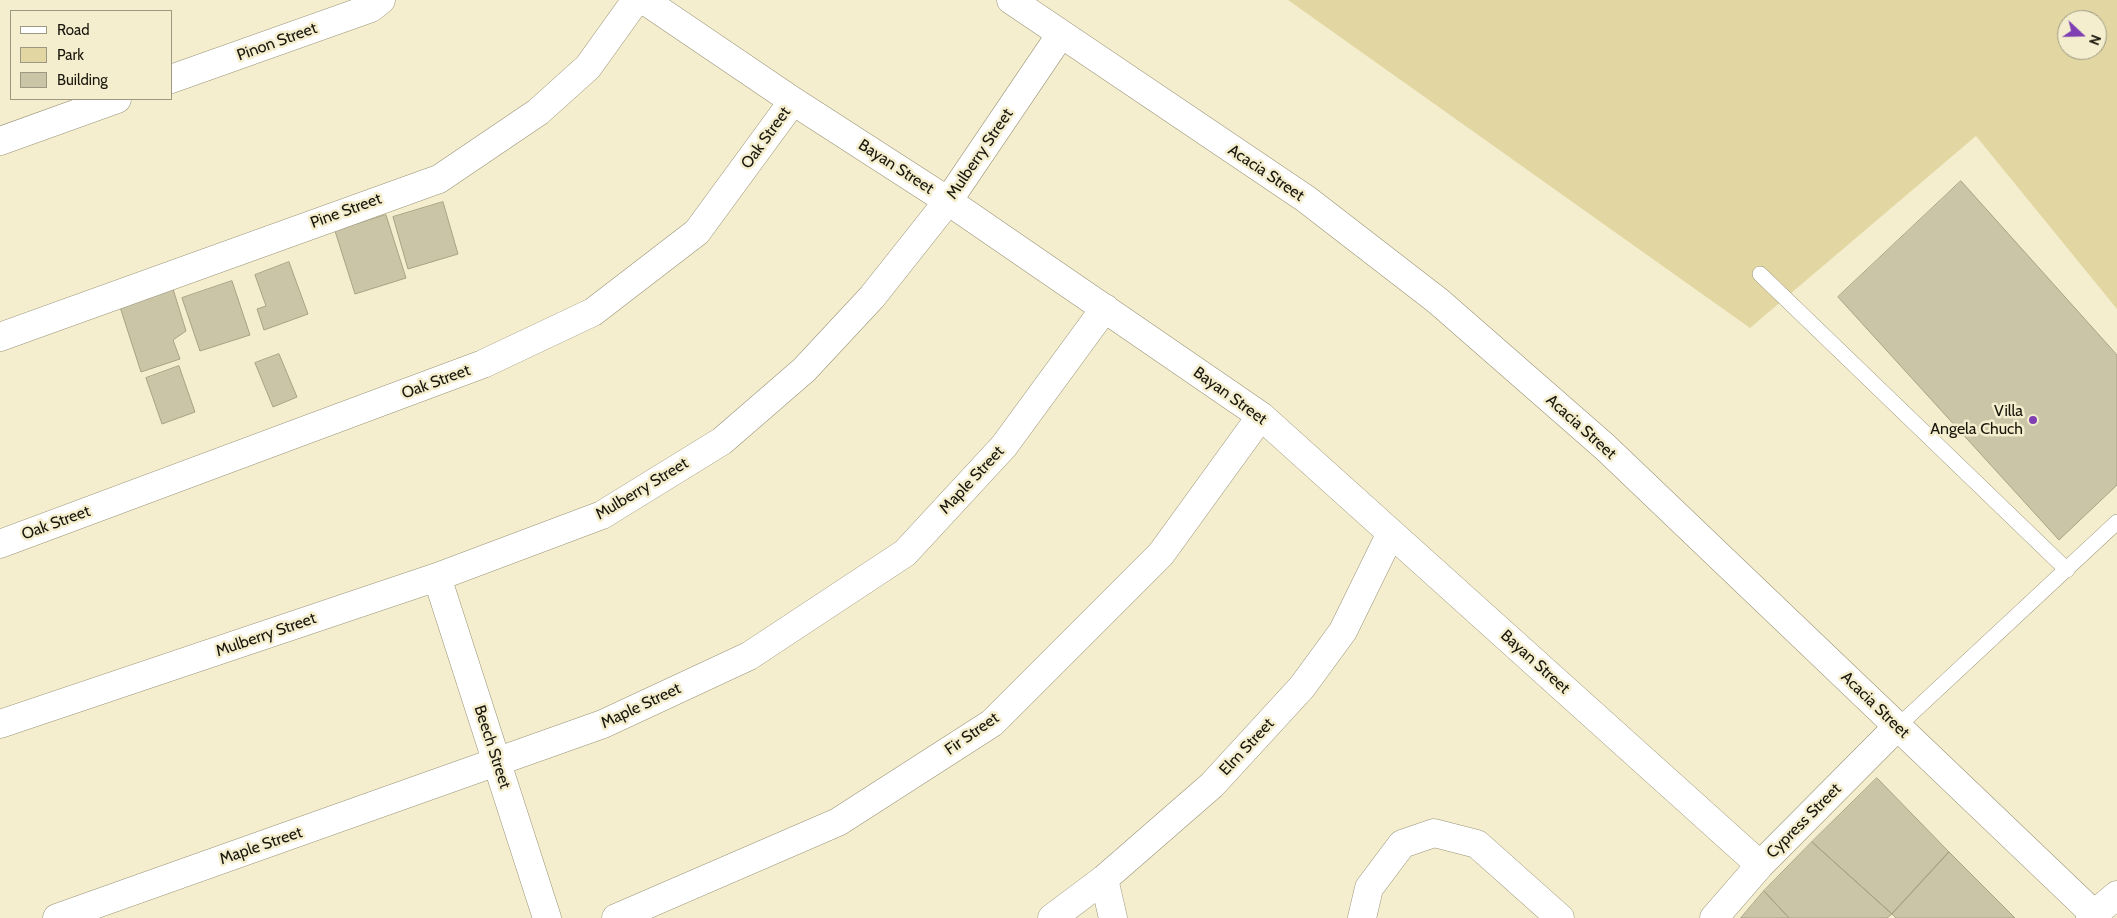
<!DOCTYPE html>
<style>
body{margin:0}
#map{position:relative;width:2117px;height:918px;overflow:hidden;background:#f4eecf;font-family:Cabin,sans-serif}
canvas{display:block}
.legend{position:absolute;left:10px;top:10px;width:162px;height:90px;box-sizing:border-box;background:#f4eecf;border:1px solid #9c9881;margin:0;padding:6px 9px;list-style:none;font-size:15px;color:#19160c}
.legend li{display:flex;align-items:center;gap:10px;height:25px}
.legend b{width:25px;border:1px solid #9c9881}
.north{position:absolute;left:2057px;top:10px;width:50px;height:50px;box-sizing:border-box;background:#f4eecf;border:1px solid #9c9881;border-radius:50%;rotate:111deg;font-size:14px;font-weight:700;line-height:20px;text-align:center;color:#19160c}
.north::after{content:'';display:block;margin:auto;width:18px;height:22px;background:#7f3eb2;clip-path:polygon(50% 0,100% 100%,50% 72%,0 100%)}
</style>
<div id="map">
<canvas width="2117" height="918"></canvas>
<ul class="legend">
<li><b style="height:6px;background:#fff"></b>Road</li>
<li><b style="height:14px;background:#e2d7a2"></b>Park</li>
<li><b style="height:14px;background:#cbc5a8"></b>Building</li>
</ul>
<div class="north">N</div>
</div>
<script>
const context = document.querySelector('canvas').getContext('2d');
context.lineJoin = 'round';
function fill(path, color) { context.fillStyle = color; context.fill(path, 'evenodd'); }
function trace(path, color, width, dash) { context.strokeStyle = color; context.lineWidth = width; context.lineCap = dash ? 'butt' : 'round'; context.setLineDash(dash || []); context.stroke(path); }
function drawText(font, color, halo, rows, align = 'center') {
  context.font = font + ' Cabin,sans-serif'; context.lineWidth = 5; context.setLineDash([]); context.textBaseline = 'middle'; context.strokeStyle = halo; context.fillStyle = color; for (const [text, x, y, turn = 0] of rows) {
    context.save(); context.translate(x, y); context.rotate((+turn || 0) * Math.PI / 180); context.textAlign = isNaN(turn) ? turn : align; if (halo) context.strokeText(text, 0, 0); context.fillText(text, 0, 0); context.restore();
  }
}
fill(new Path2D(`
 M1288,0h829v309l-141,-173 -226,192zM2067,20h30v30h-30z`), '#e2d7a2');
const building = new Path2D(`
 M1961,181l156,174v130l-58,55 -221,-243z
 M443,202l15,52 -50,15 -15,-52z
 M386,215l20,63 -51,16 -20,-63z
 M289,262l19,52 -44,16 -7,-21 9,-3 -11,-31z
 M232,281l18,54 -50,16 -18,-53z
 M173,289l13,42 -13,9 7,19 -39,13 -21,-65z
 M279,354l18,43 -24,10 -18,-44z
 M179,366l16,46 -33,12 -16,-46z
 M1877,778l72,74 -57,62 -80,-72z
 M1812,842l80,72 -5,4h-98l-25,-27z
 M1949,852l66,66h-119l-4,-4z
 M1764,891l25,27h-48z`);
fill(building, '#cbc5a8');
trace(building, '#a8a285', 1);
const service = new Path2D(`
 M1760,274l307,296
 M1897,727l220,-205`);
const minor = new Path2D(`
 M644,0l149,101 155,100 313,215 499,449
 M1011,0l295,199 132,102 167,146 489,467
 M171,79l200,-71 10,-8
 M0,141l117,-42
 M0,337l439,-158 99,-67 50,-45 48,-67
 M0,544l483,-180 110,-52 104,-80 96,-131
 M437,577l110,341
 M0,724l437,-147 165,-62 120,-74 82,-71 68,-73 76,-96 113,-167
 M1104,879l9,39
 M57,918l546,-194 146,-68 156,-103 99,-107 101,-138
 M616,918l222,-96 154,-99 169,-169 100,-138
 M1052,918l52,-39 108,-94 90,-98 41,-56 48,-98
 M1362,918l7,-30 33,-44 32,-11 43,11 83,74
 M1714,918l46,-53 137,-138`);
const tertiary = new Path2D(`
 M2090,918l27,-23`);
trace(service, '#999377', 16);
trace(minor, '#999377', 29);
trace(tertiary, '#999377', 29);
trace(service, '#fff', 15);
trace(minor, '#fff', 28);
trace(tertiary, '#fff', 28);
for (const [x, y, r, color] of [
 [2033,420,5,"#7f3eb2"]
]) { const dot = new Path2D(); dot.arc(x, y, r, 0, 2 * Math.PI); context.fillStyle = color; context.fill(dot); trace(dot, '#f4eecf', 2); }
drawText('16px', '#19160c', '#f4eecf', [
 ["Pinon Street",277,42,-20],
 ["Oak Street",766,138,-54],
 ["Mulberry Street",980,154,-56],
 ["Bayan Street",896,167,33],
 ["Acacia Street",1266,173,34],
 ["Pine Street",346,211,-20],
 ["Oak Street",436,382,-20],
 ["Bayan Street",1230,396,36],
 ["Acacia Street",1581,427,42],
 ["Maple Street",972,480,-47],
 ["Mulberry Street",642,489,-31],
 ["Oak Street",56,523,-20],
 ["Mulberry Street",266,635,-19],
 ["Bayan Street",1535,662,42],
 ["Acacia Street",1875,705,44],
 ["Maple Street",641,706,-25],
 ["Fir Street",972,734,-35],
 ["Beech Street",492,747,72],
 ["Elm Street",1247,747,-47],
 ["Cypress Street",1804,821,-45],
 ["Maple Street",261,846,-19]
]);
drawText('16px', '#19160c', '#f4eecf', [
 ["Villa",2023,411],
 ["Angela Chuch",2023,429]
], 'right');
</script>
